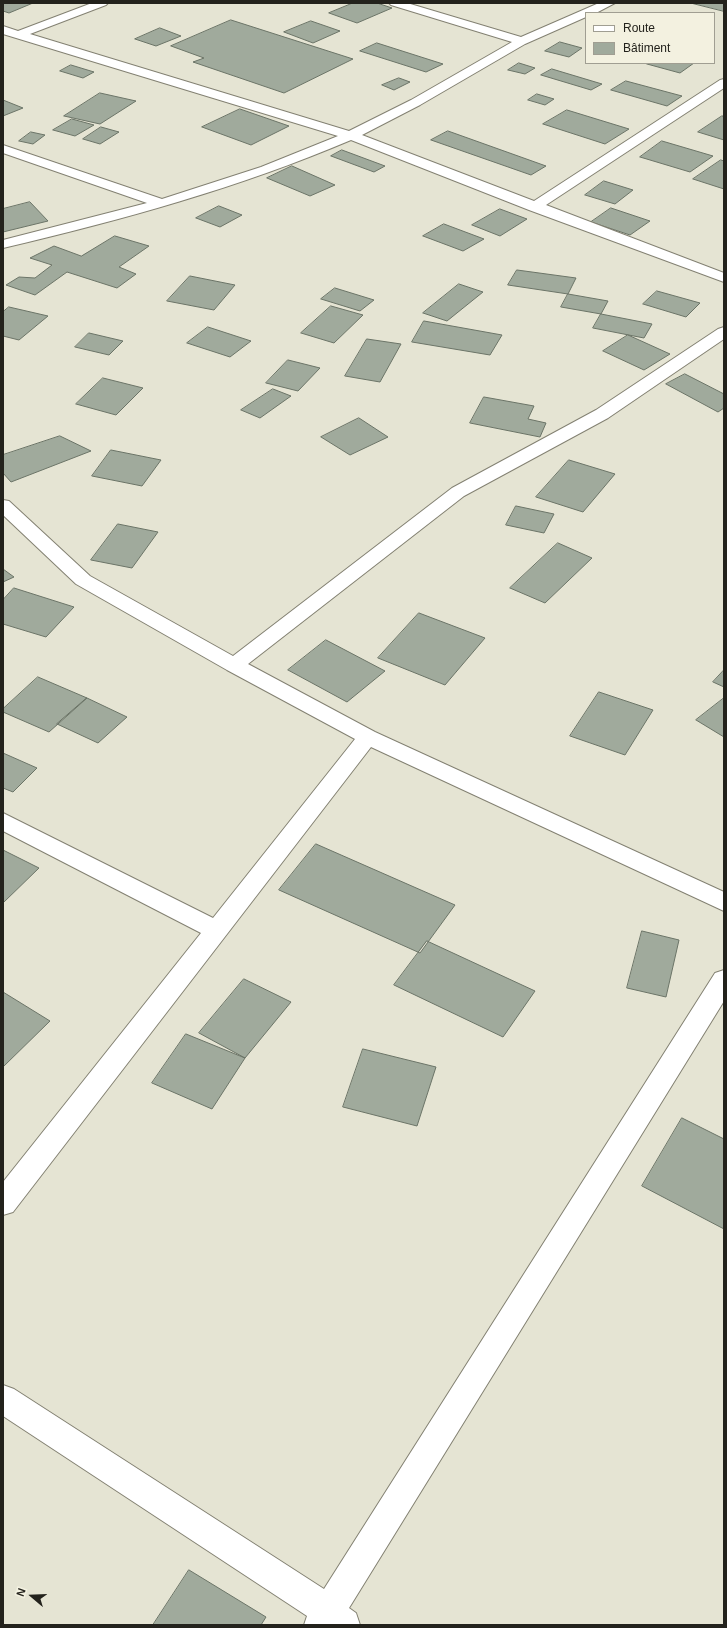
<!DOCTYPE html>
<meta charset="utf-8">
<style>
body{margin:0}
#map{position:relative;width:727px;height:1628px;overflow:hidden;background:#e5e4d3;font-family:Arial,sans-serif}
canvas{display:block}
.frame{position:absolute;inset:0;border:4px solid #23221c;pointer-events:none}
.legend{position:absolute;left:585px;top:12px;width:130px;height:52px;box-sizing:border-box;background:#f3f1e0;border:1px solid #a09e92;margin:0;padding:5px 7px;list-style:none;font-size:12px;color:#23221c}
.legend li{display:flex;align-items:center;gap:8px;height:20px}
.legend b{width:20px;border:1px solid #a09e92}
.north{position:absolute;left:12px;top:1576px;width:40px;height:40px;-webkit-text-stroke:3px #f3f1e0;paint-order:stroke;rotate:289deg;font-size:11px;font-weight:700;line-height:16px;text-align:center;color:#23221c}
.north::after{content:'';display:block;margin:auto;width:14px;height:18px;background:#23221c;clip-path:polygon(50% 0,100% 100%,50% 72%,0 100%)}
</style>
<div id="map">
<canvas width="727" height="1628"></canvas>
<div class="frame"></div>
<ul class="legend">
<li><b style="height:5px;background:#fff"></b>Route</li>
<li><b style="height:11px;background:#a0aa9c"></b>Bâtiment</li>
</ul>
<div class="north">N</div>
</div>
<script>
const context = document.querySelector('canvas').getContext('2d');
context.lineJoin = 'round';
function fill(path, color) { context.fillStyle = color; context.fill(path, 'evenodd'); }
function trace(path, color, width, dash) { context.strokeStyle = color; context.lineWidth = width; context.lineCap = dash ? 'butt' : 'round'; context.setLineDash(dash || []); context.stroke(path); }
const building = new Path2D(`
 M3,3h30l-24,10 -6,-2z
 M353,3h24l15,5 -35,15 -28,-10z
 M691,3h33v8z
 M231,20l122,39 -69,34 -91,-31 11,-4 -33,-12z
 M311,21l29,10 -27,12 -29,-11z
 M160,28l21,8 -25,10 -21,-7z
 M560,42l22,6 -13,9 -24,-6z
 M377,43l66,21 -17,8 -66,-21z
 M519,63l16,5 -10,6 -17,-4z
 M649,63h45l-14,10 -33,-9z
 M71,65l23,7 -11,6 -23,-7z
 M552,69l50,15 -11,6 -50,-15z
 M399,78l11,4 -16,8 -12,-5z
 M626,81l56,15 -15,10 -56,-16z
 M100,93l36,8 -36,23 -36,-8z
 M537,94l17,5 -9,6 -17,-5z
 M3,100l20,8 -20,8z
 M240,109l49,17 -38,19 -49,-18z
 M567,110l62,19 -24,15 -62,-20z
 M722,116h2v24l-26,-8z
 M72,119l22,6 -19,11 -22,-6z
 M101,127l18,5 -19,12 -17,-5z
 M448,131l98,35 -15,9 -100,-35z
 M31,132l14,3 -12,9 -14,-3z
 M662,141l51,15 -23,16 -50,-15z
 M342,150l43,16 -11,6 -43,-16z
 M721,160l3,1v28l-31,-10z
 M292,166l43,19 -25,11 -43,-18z
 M604,181l29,9 -18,14 -30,-9z
 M30,202l18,19 -45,11v-23z
 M219,206l23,9 -22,12 -24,-9z
 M611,208l39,13 -20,14 -39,-13z
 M500,209l27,10 -27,17 -28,-11z
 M444,224l40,15 -21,12 -40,-15z
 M115,236l34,10 -30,21 17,7 -19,14 -50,-16 -32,23 -29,-10 13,-8 16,1 17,-13 -22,-7 24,-12 27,10z
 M517,270l59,8 -8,16 -60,-9z
 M190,276l45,9 -21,25 -47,-9z
 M459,284l24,8 -36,29 -24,-8z
 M335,288l39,12 -14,11 -39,-12z
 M657,291l43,12 -14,14 -43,-13z
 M568,294l40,7 -7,13 -40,-7z
 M331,306l32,9 -29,28 -33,-10z
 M9,307l39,9 -29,24 -16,-4v-24z
 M601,314l51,10 -8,14 -51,-10z
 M424,321l78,14 -12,20 -78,-13z
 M208,327l43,14 -21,16 -43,-14z
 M89,333l34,8 -14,14 -34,-8z
 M628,335l42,19 -26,16 -41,-19z
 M367,339l34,5 -21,38 -35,-6z
 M288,360l32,8 -22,23 -32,-8z
 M685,374l39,20v14l-6,4 -52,-28z
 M103,378l40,10 -27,27 -40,-11z
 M273,389l18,7 -31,22 -19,-8z
 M484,397l50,9 -6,13 18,4 -6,14 -70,-14z
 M359,418l29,19 -38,18 -29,-18z
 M60,436l31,15 -80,31 -8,-9v-18z
 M111,450l50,10 -19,26 -50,-10z
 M569,460l46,14 -32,38 -47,-15z
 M516,506l38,8 -10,19 -38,-8z
 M118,524l40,8 -26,36 -41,-8z
 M558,543l34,15 -47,45 -35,-15z
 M3,569l11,8 -11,5z
 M14,588l60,19 -28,30 -43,-13v-24z
 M419,613l66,25 -40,47 -67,-27z
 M326,640l59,31 -38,31 -59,-32z
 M724,670v17l-11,-5z
 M38,677l49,21 -38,34 -46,-20v-3z
 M599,692l54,18 -28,45 -55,-19z
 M87,698l40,19 -29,26 -41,-19z
 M724,698v39l-28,-17z
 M3,753l34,15 -24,24 -10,-4z
 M316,844l139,61 -35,48 -141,-63z
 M3,850l36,18 -36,35z
 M642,931l37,9 -13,57 -39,-9z
 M427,941l108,50 -32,46 -109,-52z
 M244,979l47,23 -46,56 -46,-25z
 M3,992l47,29 -47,46z
 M186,1034l59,24 -33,51 -60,-26z
 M363,1049l73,18 -19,59 -74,-19z
 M682,1118l42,21v90l-82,-43z
 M189,1570l77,47 -5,8h-108z`);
fill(building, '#a0aa9c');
trace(building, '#6b7467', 1);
const minor = new Path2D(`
 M92,3h16l-2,2 -76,29 319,97 62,-31 101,-58 -121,-37 -2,-2h18l114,34 78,-34h16l-19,10h-10v4l-61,27 -105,61 -58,30 172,66 186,-121 4,-1v9l-178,117 178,68v9l-195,-72 -178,-70c-113,48 -229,80 -348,108v-8l144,-37 -144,-50v-8l159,54 99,-32 77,-31 -335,-102v-8l15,5z
 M724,327v12l-116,79 -144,78 -216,168 127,68 349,160v19l-353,-164 -358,465 -10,3v-33l198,-249 -198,-102v-18l210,105 142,-179 -128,-69 -151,-86 -73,-69v-15l6,1 81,75 143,80 219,-168 144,-78 122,-81z
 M724,970v31l-375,607 7,5 4,12h-56l3,-9 -304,-200v-31l11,4 310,200 391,-616z`);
trace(minor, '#838172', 2);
fill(minor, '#fff');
</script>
